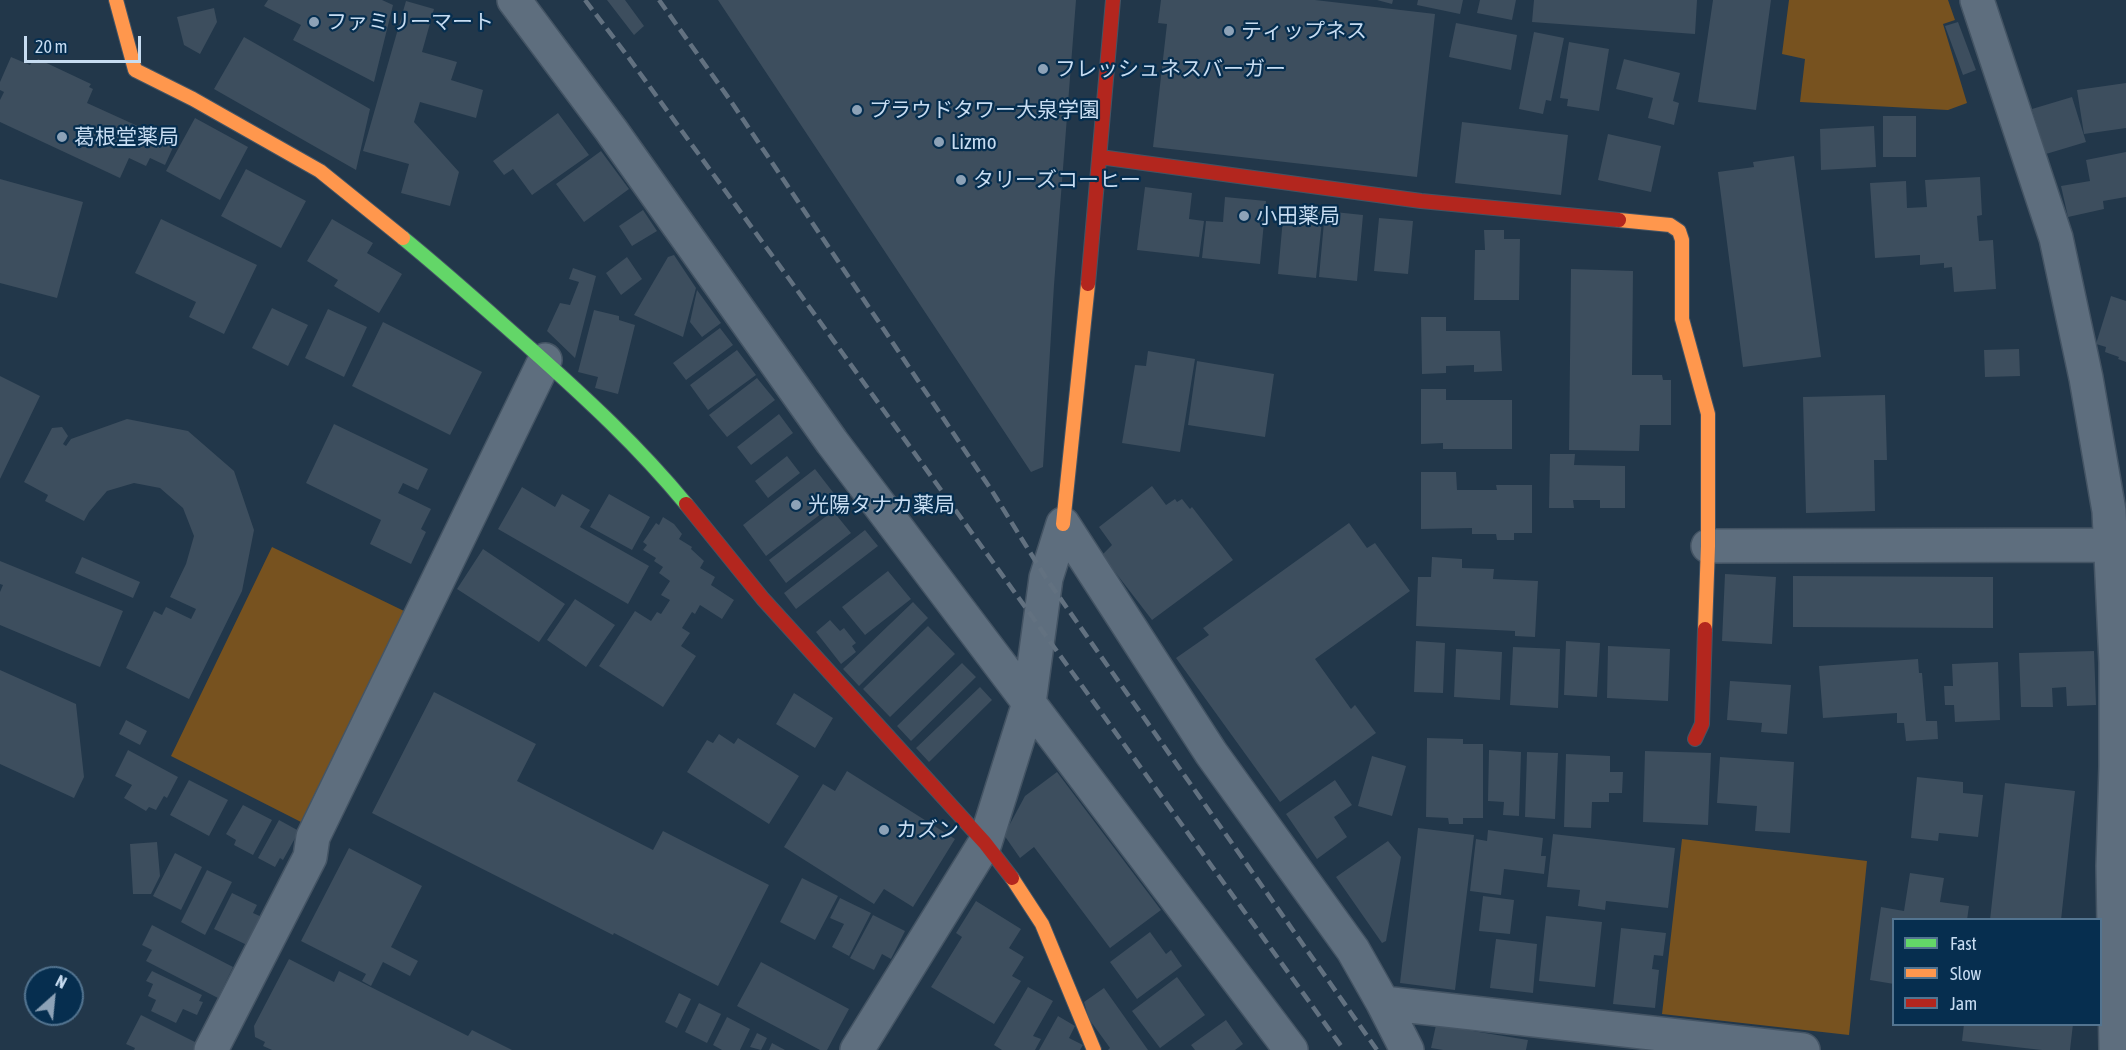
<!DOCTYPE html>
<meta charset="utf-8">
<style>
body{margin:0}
#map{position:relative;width:2126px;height:1050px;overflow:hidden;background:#22374a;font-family:"Asap Condensed",sans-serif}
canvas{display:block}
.legend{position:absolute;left:1892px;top:918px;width:210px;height:108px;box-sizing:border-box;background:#062e4f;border:2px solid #537490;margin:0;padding:8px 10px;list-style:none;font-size:18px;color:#c7dcf1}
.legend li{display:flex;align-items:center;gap:12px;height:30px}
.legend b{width:30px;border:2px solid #537490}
.north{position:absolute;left:24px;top:966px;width:60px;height:60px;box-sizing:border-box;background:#062e4f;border:2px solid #537490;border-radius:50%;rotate:27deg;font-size:16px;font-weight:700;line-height:24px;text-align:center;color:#c7dcf1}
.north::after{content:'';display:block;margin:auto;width:21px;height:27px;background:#8da2b7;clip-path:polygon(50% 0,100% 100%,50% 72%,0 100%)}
.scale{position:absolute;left:24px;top:36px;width:117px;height:27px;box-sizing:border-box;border:3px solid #c7dcf1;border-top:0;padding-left:8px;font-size:18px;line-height:21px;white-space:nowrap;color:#c7dcf1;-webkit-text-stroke:4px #062e4f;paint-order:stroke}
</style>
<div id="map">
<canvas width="2126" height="1050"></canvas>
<ul class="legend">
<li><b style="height:8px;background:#63d668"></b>Fast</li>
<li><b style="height:8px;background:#ff974d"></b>Slow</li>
<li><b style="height:8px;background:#b3261e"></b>Jam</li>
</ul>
<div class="north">N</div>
<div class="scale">20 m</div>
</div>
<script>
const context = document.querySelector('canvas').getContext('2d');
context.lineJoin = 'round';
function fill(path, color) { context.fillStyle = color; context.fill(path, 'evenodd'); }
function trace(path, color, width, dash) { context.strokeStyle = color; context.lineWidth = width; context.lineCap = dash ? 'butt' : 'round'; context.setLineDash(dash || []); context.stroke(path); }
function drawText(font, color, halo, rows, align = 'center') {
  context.font = font + ' "Asap Condensed","Noto Sans JP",sans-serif'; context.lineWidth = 4.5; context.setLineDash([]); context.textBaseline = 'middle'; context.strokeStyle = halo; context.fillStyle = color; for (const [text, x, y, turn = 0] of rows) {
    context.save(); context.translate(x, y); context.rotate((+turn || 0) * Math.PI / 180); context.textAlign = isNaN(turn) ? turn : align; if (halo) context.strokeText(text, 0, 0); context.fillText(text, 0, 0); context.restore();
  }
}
fill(new Path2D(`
 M1789,0h159l7,20 -12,4 24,79 -19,7 -148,-8 5,-43 -23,-5z
 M272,547l132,64 -103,211 -130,-66z
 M1682,839l185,22 -18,174 -187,-21z`), '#77521f');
fill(new Path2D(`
 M268,0h114l11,5 -19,77 -81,-42 8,-15 -37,-19z
 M607,0h18l19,26 -10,9z
 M718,0h358l-22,285 -11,182 -12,5z
 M1161,0h154l120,14 -18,163 -264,-30 14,-123 -9,-1z
 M1377,0h16l-1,4z
 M1418,0h45l-3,14 -43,-9z
 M1480,0h36l-4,20 -35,-7z
 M1534,0h163l-2,34 -163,-12z
 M1713,0h58l-15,110 -58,-8z
 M406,1l28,8 -12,43 35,10 -6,18 32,10 -7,28 -56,-16 -6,20 45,50 -9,34 -49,-13 8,-29 -46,-13z
 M214,8l3,14 -17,32 -16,-9 -7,-28z
 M1958,22l18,48 -13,5 -18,-49z
 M1456,23l61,12 -6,35 -62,-13z
 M1534,32l30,6 -13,63 -5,-1 -3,14 -24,-5z
 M244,37l126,72 -14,61 -142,-81z
 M1569,42l40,7 -10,62 -32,-5 1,-7 -8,-1z
 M11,57l19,8 2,-3 4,1 2,-4 53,25 -2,3 4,2 -6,14 88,40 -10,22 -15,-7 -4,8 -17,-8 -9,20 -120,-56v-22l4,-8 -4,-2v-8z
 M1624,59l56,14 -7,28 6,2 -5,22 -26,-7 5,-20 -37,-9z
 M2126,83v45l-42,6 -7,-44z
 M2072,97l14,45 -40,12 -14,-45z
 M558,113l31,42 -57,40 -19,-26 -9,6 -11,-14z
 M1883,116h33v41h-33z
 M195,118l53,29 -28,53 -54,-29z
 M1462,122l106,13 -7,60 -106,-12z
 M1874,126l2,41 -55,3 -1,-41z
 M1608,134l53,12 -10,46 -53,-12z
 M601,151l28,38 -45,33 -28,-38z
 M2126,152v45l-23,4 1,8 -36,8 -7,-31 29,-5 -4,-21z
 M1794,156l27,201 -78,10 -25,-195 36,-5 -1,-5z
 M246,169l60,32 -25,47 -60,-32z
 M1980,177l2,38 -5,1 2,25 14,-1 3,49 -42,3 -2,-25 -8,1v-5l-24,2v-10l-45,3 -5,-75 36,-2 1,27 20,-1 -2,-27z
 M0,179l83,23 -26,96 -57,-15z
 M1145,187l47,6 -3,26 15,2 -5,36 -62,-7z
 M1225,197l41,4 -6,63 -58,-6 4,-37 17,1z
 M1284,207l39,4 -7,67 -38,-4z
 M643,210l14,21 -25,15 -13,-20z
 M1325,211l38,4 -6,66 -38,-4z
 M1379,218l34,3 -5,53 -34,-3z
 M161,219l96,46 -33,69 -35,-17 7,-15 -61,-29z
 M332,219l41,24 -6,10 35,21 -23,39 -45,-27 4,-6 -31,-19z
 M1484,230h20v9h16l-1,61h-45l1,-50h10z
 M674,255l22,33 -13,49 -49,-22 34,-58z
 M627,257l15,22 -21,16 -15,-22z
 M573,268l23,8 -21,82 -28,-27 13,-28 10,2 9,-23 -10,-3z
 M1571,269l62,2 -1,104h30l1,5h8v45h-31l-1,26 -70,-1z
 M697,290l24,33 -19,14 -12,-15z
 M2111,296l15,5v61l-8,-3 1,-2 -14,-5 1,-5 -10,-3z
 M272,308l36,17 -20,41 -36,-18z
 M328,309l39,18 -23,50 -39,-19z
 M594,310l25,6v4l16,5 -17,69 -23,-6 3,-11 -20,-5z
 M1421,317h25v14h54l2,40 -28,1v-7l-28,1v7l-24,1z
 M383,322l99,50 -32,63 -98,-49z
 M720,328l13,17 -47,35 -13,-17z
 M2019,349l1,27 -35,1 -1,-27z
 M737,350l19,25 -48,35 -18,-25z
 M1148,351l47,8 -15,93 -58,-9 13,-78 11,1z
 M1197,361l77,13 -9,63 -77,-12z
 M0,376l40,20 -40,83z
 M757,378l18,22 -48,37 -18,-22z
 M1421,389h25v11h66v49h-69v-6l-22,1z
 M1885,395l2,65h-13l1,51 -69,2 -3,-116z
 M779,414l14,19 -42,32 -14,-18z
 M127,419l61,12 46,40 20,59 -12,61 -53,108 -63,-31 28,-57 8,4 4,-8 25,12 5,-10 -26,-12 16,-33 8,-28 -11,-28 -23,-20 -26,-5 -27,8 -18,21 -5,9 -39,-20 3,-6 -24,-13 28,-54 10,-1 6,9 -5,8 3,2 5,-7z
 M334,424l94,45 -10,21 -15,-7 -5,10 33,16 -10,20 5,3 -15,32 -41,-20 11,-24 -75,-37z
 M1550,454h25l-1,11 51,1v42h-25v-8h-27l1,8h-25z
 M787,456l13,17 -32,25 -13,-17z
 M815,469l24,31 -73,56 -23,-31z
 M1421,472h35l1,18h40l-1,-5h36v48h-18v7h-17l-1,-6h-24v-6l-51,1z
 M1152,486l14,19 9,-6 2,3 5,-3 8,10 2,-2 41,53 -81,60 -50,-65 10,-10 -13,-18z
 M522,487l33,20 7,-13 28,16 -10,17 69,39 -21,38 -130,-75z
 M609,494l41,23 -18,33 -42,-23z
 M833,511l18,22 -65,50 -17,-23z
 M663,517l11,7 8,10 -3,5 13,8 -1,2 13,12 -4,7 15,9 -4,8 23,15 -12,19 -22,-14 -5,9 -3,-2 -10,16 8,5 -9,13 15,10 -33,51 -64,-41 36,-55 16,10 6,-9 4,2 9,-14 -9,-5 9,-14 -11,-8 4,-6 -9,-6 2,-3 -13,-8 4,-5 -4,-3 13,-19 3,2z
 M1349,523l18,25 8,-5 35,48 -95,68 36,50 4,-4 21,28 -96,69 -104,-144 33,-23 -6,-7z
 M865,530l13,16 -82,63 -12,-16z
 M483,549l82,55 -26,38 -82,-53z
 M82,557l58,25 -7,16 -58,-25z
 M1432,557l30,2v9l32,1 -1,10 45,2 -3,56 -20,-1v-5l-99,-5 2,-49h13z
 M0,561l123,50 -23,56 -100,-42v-33l3,-7 -3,-1z
 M888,571l23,28 -46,36 -23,-28z
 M1725,574l51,3 -4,67 -50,-3z
 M1793,576l200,1v51l-200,-1z
 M575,599l40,26 -29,42 -39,-27z
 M913,602l15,16 -69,68 -16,-17z
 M830,620l10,11 4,-3 12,15 -4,3 4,6 -15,12 -25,-32z
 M928,626l27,28 -65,63 -27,-28z
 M1416,641l29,2 -2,50 -29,-1z
 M1566,641l34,2 -3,54 -33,-2z
 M1608,646l62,3 -2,52 -61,-3z
 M1513,647l47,2 -2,59 -48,-3z
 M1456,649l46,3 -2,48 -46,-3z
 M2094,651l2,54 -29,1 -1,-19 -14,1 1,19h-32l-2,-54z
 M1918,659l1,14h3l4,48h11l1,18 -32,2 -2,-18h-7v-10l-74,5 -4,-52z
 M1998,662l2,58 -45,2 -1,-17h-9l-1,-19h9l-1,-22z
 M962,663l14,14 -65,64 -14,-15z
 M0,670l76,34 8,73 -10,21 -74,-34z
 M1730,681l61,4 -4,49 -26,-2 1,-9 -35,-3z
 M980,687l12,13 -63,62 -13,-14z
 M434,692l102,52 -19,37 136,69 10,-19 106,54 -51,101 -104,-53 -1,2 -241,-122z
 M794,693l39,25 -18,30 -39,-24z
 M126,720l21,11 -7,14 -21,-11z
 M719,734l15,10 4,-6 61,38 -30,48 -82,-52 20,-32 6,3z
 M1427,738l36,1v5h20v74h-20v6h-14l-1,-6 -22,-1z
 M128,750l50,27 -11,21 -3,-2 -8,14 -7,-3 -3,4 -22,-13 8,-13 -17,-9z
 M1489,750l32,2 -2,64 -16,-1 1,-13 -16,-1z
 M1645,751l66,2 -3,72 -65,-3z
 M1527,752l31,1 -3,66 -30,-2z
 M1566,754l44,2v16h13l-1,21h-13v9h-17l-1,26 -27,-1z
 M1372,756l34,10 -14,50 -34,-10z
 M1720,757l74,5 -4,71 -35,-2 2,-25 -40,-3z
 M847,771l108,68 -42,68 -29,-18 -10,15 -90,-57 39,-63 12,7z
 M1057,772l104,138 -51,38 -76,-101 -14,11 -16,-23 21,-39z
 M1917,777l46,5v11l20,2 -5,42 -39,-4 -1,8 -27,-3z
 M189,780l39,20 -19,36 -39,-21z
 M1335,780l17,25 -18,12 13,20 -30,22 -31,-45z
 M2005,783l70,8 -14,129h-71z
 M243,805l29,15 -19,35 -19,-10 2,-5 -10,-6z
 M279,820l20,11 -16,29 -3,-2 -5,9 -17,-9z
 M1418,828l56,7 -19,155 -55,-7z
 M1488,830l55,8 -2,18h5l-2,18 -40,-5 -3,26 -31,-4 6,-52 11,2z
 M1553,834l122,14 -7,60 -62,-7 -1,9 -27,-4 2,-16 -33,-3z
 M1388,841l13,16 -15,84 -4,2 -46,-66z
 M157,842l3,34 -9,18h-18l-3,-50z
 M349,848l73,38 -31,61 27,14 -8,15 -27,-14 -12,24 -9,-5 4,-7 -65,-33z
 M175,853l27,14 -21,43 -28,-14z
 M207,870l25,12 -27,53 -24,-13z
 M1910,873l34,5 -4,24 29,4 -2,14h-73v64l-24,-4 11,-73 23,4z
 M802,878l36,18 -23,44 -35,-18z
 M232,893l25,12 -4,8 11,5 -13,29 -37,-18z
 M1483,896l31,4 -4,34 -31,-3z
 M840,898l31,15 -22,43 -17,-9 12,-23 -14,-6z
 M976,901l45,28 -12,19 15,9 -12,19 9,5 -27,43 -63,-37 31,-50 -6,-4z
 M873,915l32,16 -14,28 -9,-5 -8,16 -24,-12z
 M1546,916l56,6 -7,65 -56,-6z
 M152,925l81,42 -15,31 -72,-37 6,-11 -10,-5z
 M1621,928l45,5 -3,23 -9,-1 -2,14 7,1 -4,38 -42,-4z
 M1150,932l16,22 5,-4 11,16 -45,33 -27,-37z
 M1496,939l41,5 -4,49 -43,-5z
 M289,959l45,23 5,-11 129,65 4,-6 40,20h-240l-9,-4 2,-4 -10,-5 -1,-11z
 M761,962l88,47 -22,41h-7l-83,-44z
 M152,971l50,24 -3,6 4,1 -6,13 -14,-6 -7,14 -25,-12 5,-11 -8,-4 5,-12 -7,-3z
 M1177,977l28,38 -45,33 -28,-37z
 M1028,987l25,14 -20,35 8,3 -6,11h-33l-8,-5z
 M1104,988l44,62h-40l2,-2 -21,-29 -5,-17z
 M679,993l12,6 -14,29 -12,-6z
 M699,1003l22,11 -14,29 -22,-11z
 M141,1015l58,29 -3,6h-62l1,-2 -9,-4z
 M1058,1016l17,10 -6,12 14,7 -3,5h-41z
 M727,1017l23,12 -10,21h-18l-9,-5z
 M1226,1020l17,24 -8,6h-40l-4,-5z
 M1964,1024h109l-3,26h-28l-80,-9z
 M1436,1025l92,15 -2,10h-83l-12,-2z
 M757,1033l10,5 -6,12 -11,-3z
 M772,1043l13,7h-16z`), '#3d4e5e');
const street = new Path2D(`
 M514,0l97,130 221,312 459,608
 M1977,0l79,238 30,140 23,133 7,152v103l-3,100 3,184
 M1063,524l148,229 142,197 30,53 420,47
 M1708,546l404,-1
 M1383,1003l24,47
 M211,1050l99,-193 3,-20 232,-477
 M857,1050l128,-207 44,-140 17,-125 17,-54`);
const fast = new Path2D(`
 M403,238c44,36 86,74 128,111 56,50 107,97 155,155`);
const slow = new Path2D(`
 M116,0l19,70 58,29 127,72 83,67
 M1619,220l51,5 9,6 3,9v79l26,95v132l-3,83
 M1063,524l25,-240
 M1012,878l30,46 52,126`);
const jam = new Path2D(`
 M1100,157l321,44 198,19
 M1088,284l25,-284
 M686,504l77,95 222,244 27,35
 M1695,739l7,-15 3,-95`);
trace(street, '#445464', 36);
trace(fast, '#445464', 16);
trace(slow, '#445464', 16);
trace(jam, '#445464', 16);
trace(street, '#5e6e7e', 33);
trace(fast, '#63d668', 14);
trace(slow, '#ff974d', 14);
trace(jam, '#b3261e', 14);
trace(new Path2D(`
 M585,0l41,54 161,222 557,774
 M659,0l71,100 262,391 54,87 331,472`), '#627180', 4.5, [12, 6]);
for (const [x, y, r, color] of [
 [314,22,6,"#8da2b7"],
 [1229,31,6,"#8da2b7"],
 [1043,69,6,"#8da2b7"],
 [857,110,6,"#8da2b7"],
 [62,137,6,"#8da2b7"],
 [939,142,6,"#8da2b7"],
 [961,180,6,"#8da2b7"],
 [1244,216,6,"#8da2b7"],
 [796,505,6,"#8da2b7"],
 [884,830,6,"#8da2b7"]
]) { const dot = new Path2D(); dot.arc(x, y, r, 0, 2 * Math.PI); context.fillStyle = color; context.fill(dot); trace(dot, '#062e4f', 2); }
drawText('21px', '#c7dcf1', '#062e4f', [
 ["ファミリーマート",326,22],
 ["ティップネス",1241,31],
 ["フレッシュネスバーガー",1055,69],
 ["プラウドタワー大泉学園",869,110],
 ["葛根堂薬局",74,137],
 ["Lizmo",951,142],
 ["タリーズコーヒー",973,180],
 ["小田薬局",1256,216],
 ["光陽タナカ薬局",808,505],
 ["カズン",896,830]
], 'left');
</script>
